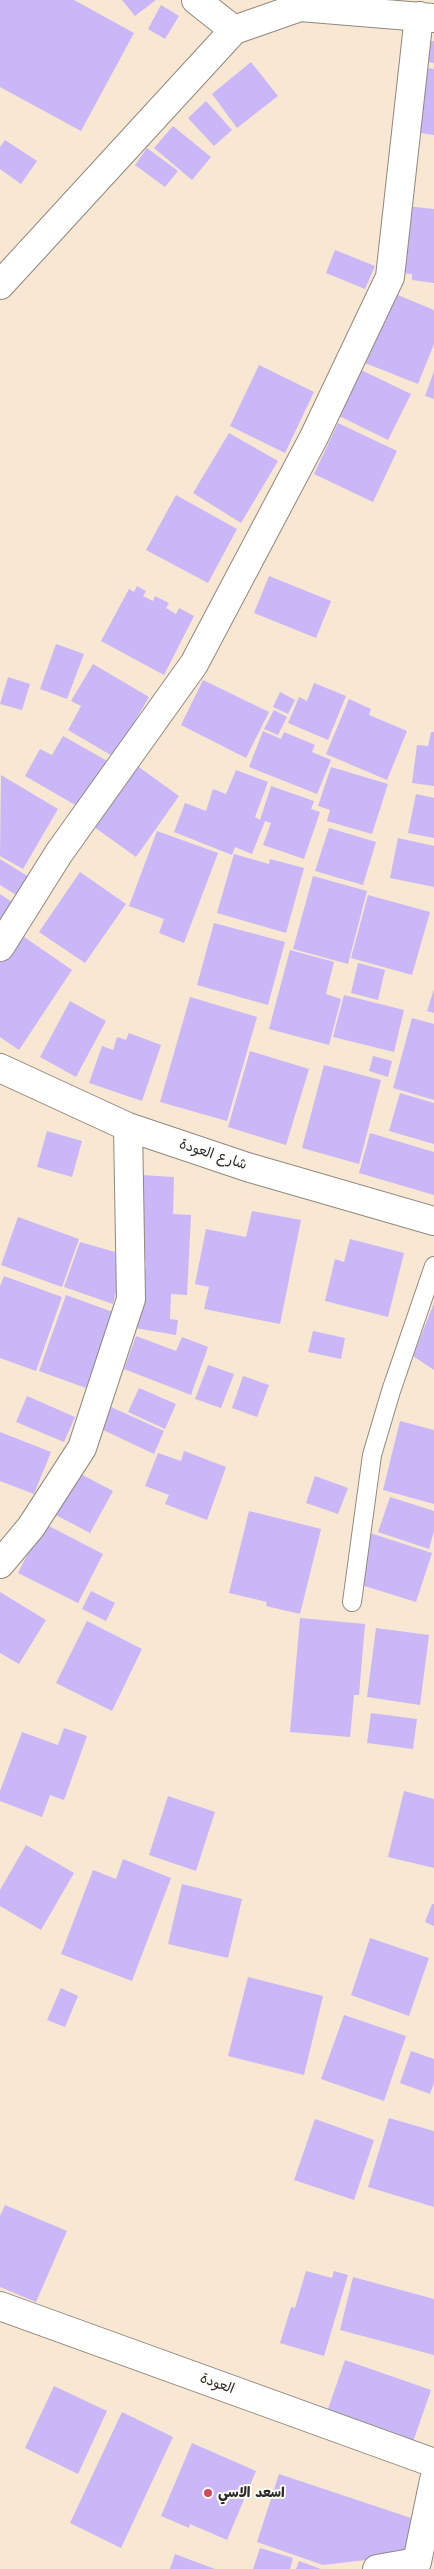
<!DOCTYPE html>
<meta charset="utf-8">
<style>
body{margin:0}
canvas{display:block;background:#f7e7d3}
</style>
<canvas width="434" height="2569"></canvas>
<script>
const context = document.querySelector('canvas').getContext('2d');
context.lineJoin = 'round';
function fill(path, color) { context.fillStyle = color; context.fill(path, 'evenodd'); }
function trace(path, color, width, dash) { context.strokeStyle = color; context.lineWidth = width; context.lineCap = dash ? 'butt' : 'round'; context.setLineDash(dash || []); context.stroke(path); }
function drawText(font, color, halo, rows, align = 'center') {
  context.font = font + ' "Shantell Sans","Playpen Sans Arabic",sans-serif'; context.lineWidth = 4; context.setLineDash([]); context.textBaseline = 'middle'; context.strokeStyle = halo; context.fillStyle = color; for (const [text, x, y, turn = 0] of rows) {
    context.save(); context.translate(x, y); context.rotate((+turn || 0) * Math.PI / 180); context.textAlign = isNaN(turn) ? turn : align; if (halo) context.strokeText(text, 0, 0); context.fillText(text, 0, 0); context.restore();
  }
}
fill(new Path2D(`
 M0,0h74l60,33 -53,98 -81,-44z
 M122,0h34l-21,16z
 M161,5l18,11 -14,23 -17,-10z
 M431,41h3v22l-6,-1z
 M251,62l27,34 -41,32 -25,-34z
 M422,67l12,2v66l-22,-3z
 M206,101l26,29 -18,16 -26,-28z
 M173,126l38,31 -19,23 -38,-32z
 M5,140l32,21 -16,23 -21,-15v-22z
 M147,148l31,23 -13,16 -30,-22z
 M406,206l28,3v74l-22,-3v-6l-13,-1z
 M335,250l40,16 -10,23 -39,-16z
 M388,291l46,19v34l-16,40 -58,-23z
 M259,365l55,27 -29,61 -55,-27z
 M355,367l56,27 -23,46 -55,-27z
 M434,371v28l-9,-3z
 M338,423l59,28 -24,51 -59,-28z
 M229,433l49,28 -37,62 -48,-30z
 M176,495l61,34 -29,54 -62,-33z
 M269,576l62,25 -15,37 -62,-25z
 M137,586l9,5 -3,5 10,5 2,-5 14,7 -3,5 10,6 3,-6 15,8 -30,59 -63,-34 28,-52 5,3z
 M56,644l28,10 -17,45 -27,-10z
 M93,664l56,33 -35,60 -46,-27 13,-24 -10,-5z
 M8,677l22,7 -8,26 -22,-6z
 M203,680l66,32 -23,46 -65,-33z
 M314,683l32,13 -18,44 -40,-17 11,-26 8,4z
 M280,692l15,8 -7,14 -15,-7z
 M349,699l22,10 -2,6 38,16 -20,49 -61,-26z
 M274,710l13,7 -9,18 -14,-6z
 M263,731l18,8 3,-7 31,13 -3,7 19,8 -14,34 -68,-27z
 M431,732h3v54l-22,-3 5,-38 11,1z
 M63,736l48,27 -27,47 -59,-34 15,-27 12,6z
 M129,760l50,36 -43,61 -46,-33z
 M331,767l57,17 -16,50 -45,-13 3,-11 -12,-4z
 M236,770l32,12 -13,35 5,3 11,-34 43,15 -3,8 9,3 -16,47 -41,-14 8,-22 -6,-2 -13,33 -17,-7 -3,8 -58,-23 11,-29 21,8 7,-22 13,5z
 M1,775l57,34 -35,60 -23,-13z
 M416,794l18,4v40l-26,-5z
 M329,828l47,14 -13,43 -48,-14z
 M157,831l61,22 -34,90 -25,-10 5,-14 -35,-13z
 M398,838l36,8v41l-44,-9z
 M234,854l35,10 1,-5 34,9 -18,65 -69,-20z
 M0,859l29,18 -11,19 -18,-11z
 M80,872l46,32 -41,59 -46,-31z
 M313,876l54,15 -19,73 -55,-15z
 M0,894l15,10 -15,24z
 M368,895l62,17 -18,63 -61,-17z
 M214,923l71,19 -17,63 -71,-20z
 M17,932l55,38 -53,80 -19,-13v-80z
 M290,950l44,12 -8,32 15,5 -12,46 -60,-16z
 M358,963l27,7 -7,30 -27,-7z
 M434,989v24l-7,-2z
 M344,995l60,15 -10,42 -61,-15z
 M190,997l67,20 -30,104 -67,-19z
 M70,1001l36,20 -30,56 -36,-20z
 M412,1018l22,6v76l-41,-12z
 M129,1033l32,12 -19,56 -53,-18 13,-37 11,4 4,-13 9,3z
 M250,1051l59,18 -23,76 -58,-18z
 M373,1056l19,5 -4,16 -19,-6z
 M324,1065l57,15 -22,84 -57,-16z
 M400,1093l34,10v41l-45,-13z
 M47,1131l35,10 -10,36 -35,-10z
 M370,1133l64,19v43l-75,-22z
 M141,1175l33,2 -1,37 18,1 -4,80 -16,-1 -1,25 8,1 -2,15 -41,-7 11,-63 -8,-54z
 M252,1211l49,9 -21,104 -76,-15 5,-22 -14,-3 11,-55 40,8z
 M18,1217l61,22 -17,48 -61,-22z
 M350,1239l54,14 -16,64 -63,-16 10,-42 9,3z
 M80,1242l35,10 2,36 -4,16 -49,-17z
 M4,1276l58,21 -26,74 -36,-13v-72z
 M66,1295l47,17 -27,76 -47,-17z
 M434,1303v67l-21,-14z
 M313,1331l32,7 -4,21 -33,-7z
 M136,1336l40,15 6,-14 26,10 -17,48 -67,-26z
 M208,1365l26,9 -13,34 -26,-9z
 M243,1376l26,9 -12,32 -25,-9z
 M139,1388l37,16 -11,25 -37,-17z
 M27,1396l48,21 -11,25 -48,-20z
 M111,1407l53,24 -10,23 -53,-25z
 M400,1421l34,9v74l-51,-14z
 M0,1432l51,20 -17,42 -34,-13z
 M184,1451l42,16 -19,53 -42,-16 4,-9 -24,-9 13,-33 23,8z
 M75,1471l38,20 -23,42 -38,-20z
 M315,1476l33,12 -10,26 -32,-11z
 M390,1497l44,14v20l-5,18 -51,-17z
 M249,1511l72,18 -21,85 -34,-8 1,-4 -38,-9z
 M43,1523l60,31 -25,49 -60,-30z
 M370,1533l62,20 -16,49 -61,-19z
 M91,1591l24,12 -9,18 -24,-12z
 M0,1592l46,28 -27,44 -19,-11z
 M300,1618l65,6 -6,71h-5l-4,42 -60,-5z
 M87,1621l55,28 -30,62 -56,-28z
 M376,1628l53,7 -9,70 -53,-8z
 M371,1713l46,6 -4,30 -46,-6z
 M64,1728l23,8 -23,64 -14,-5 -8,22 -42,-16v-10l22,-59 36,13z
 M404,1791l30,8v69l-46,-11z
 M168,1796l47,16 -19,59 -47,-16z
 M26,1845l48,28 -33,57 -41,-24v-16z
 M123,1859l48,19 -39,103 -71,-27 32,-84 23,9z
 M182,1884l60,15 -14,59 -60,-14z
 M432,1904h2v22l-9,-4z
 M370,1938l59,20 -20,58 -58,-21z
 M248,1977l75,19 -19,79 -76,-19z
 M61,1988l17,8 -13,31 -18,-7z
 M344,2015l62,21 -22,65 -63,-22z
 M411,2051l23,8v24l-4,11 -30,-11z
 M389,2118l45,13v76l-66,-20z
 M315,2119l59,21 -20,60 -60,-20z
 M5,2205l62,26 -31,71 -36,-15v-71z
 M306,2271l26,7 2,-7 14,4 -24,81 -44,-13 11,-36 4,1z
 M353,2277l81,22v56l-94,-25z
 M345,2360l86,30 -18,52 -86,-30z
 M54,2386l53,25 -29,63 -53,-26z
 M122,2412l51,25 -52,111 -51,-25z
 M192,2443l64,28 -29,69 -37,-16 -1,4 -28,-12z
 M279,2474l141,47 -11,34 -86,10 -66,-23z
 M260,2548l33,10 -3,11h-37z
 M175,2554l40,15h-45z
 M299,2561l22,8h-25z`), '#cab7f7');
const service = new Path2D(`
 M352,1602l20,-147 19,-64 43,-125`);
const minor = new Path2D(`
 M196,0l38,30
 M0,285l234,-255 66,-23 134,11
 M0,947l59,-94 135,-189 120,-227 76,-160 29,-261
 M0,1068l128,59 119,40 187,54
 M0,1564l31,-37 51,-79 49,-149 -3,-172
 M377,2569l40,-7 17,-82`);
const secondary = new Path2D(`
 M0,2306l434,157`);
trace(service, '#91897f', 20);
trace(minor, '#91897f', 30);
trace(secondary, '#91897f', 30);
trace(service, '#fff', 18);
trace(minor, '#fff', 28);
trace(secondary, '#fff', 28);
for (const [x, y, r, color] of [
 [208,2493,5,"#d1495b"]
]) { const dot = new Path2D(); dot.arc(x, y, r, 0, 2 * Math.PI); context.fillStyle = color; context.fill(dot); trace(dot, '#fdfcf7', 2); }
drawText('14px', '#2b2b2b', '#fdfcf7', [
 ["شارع العودة",213,1155,18],
 ["العودة",217,2384,20]
]);
drawText('bold 14px', '#2b2b2b', '#fdfcf7', [
 ["اسعد الاسي",218,2493]
], 'left');
</script>
